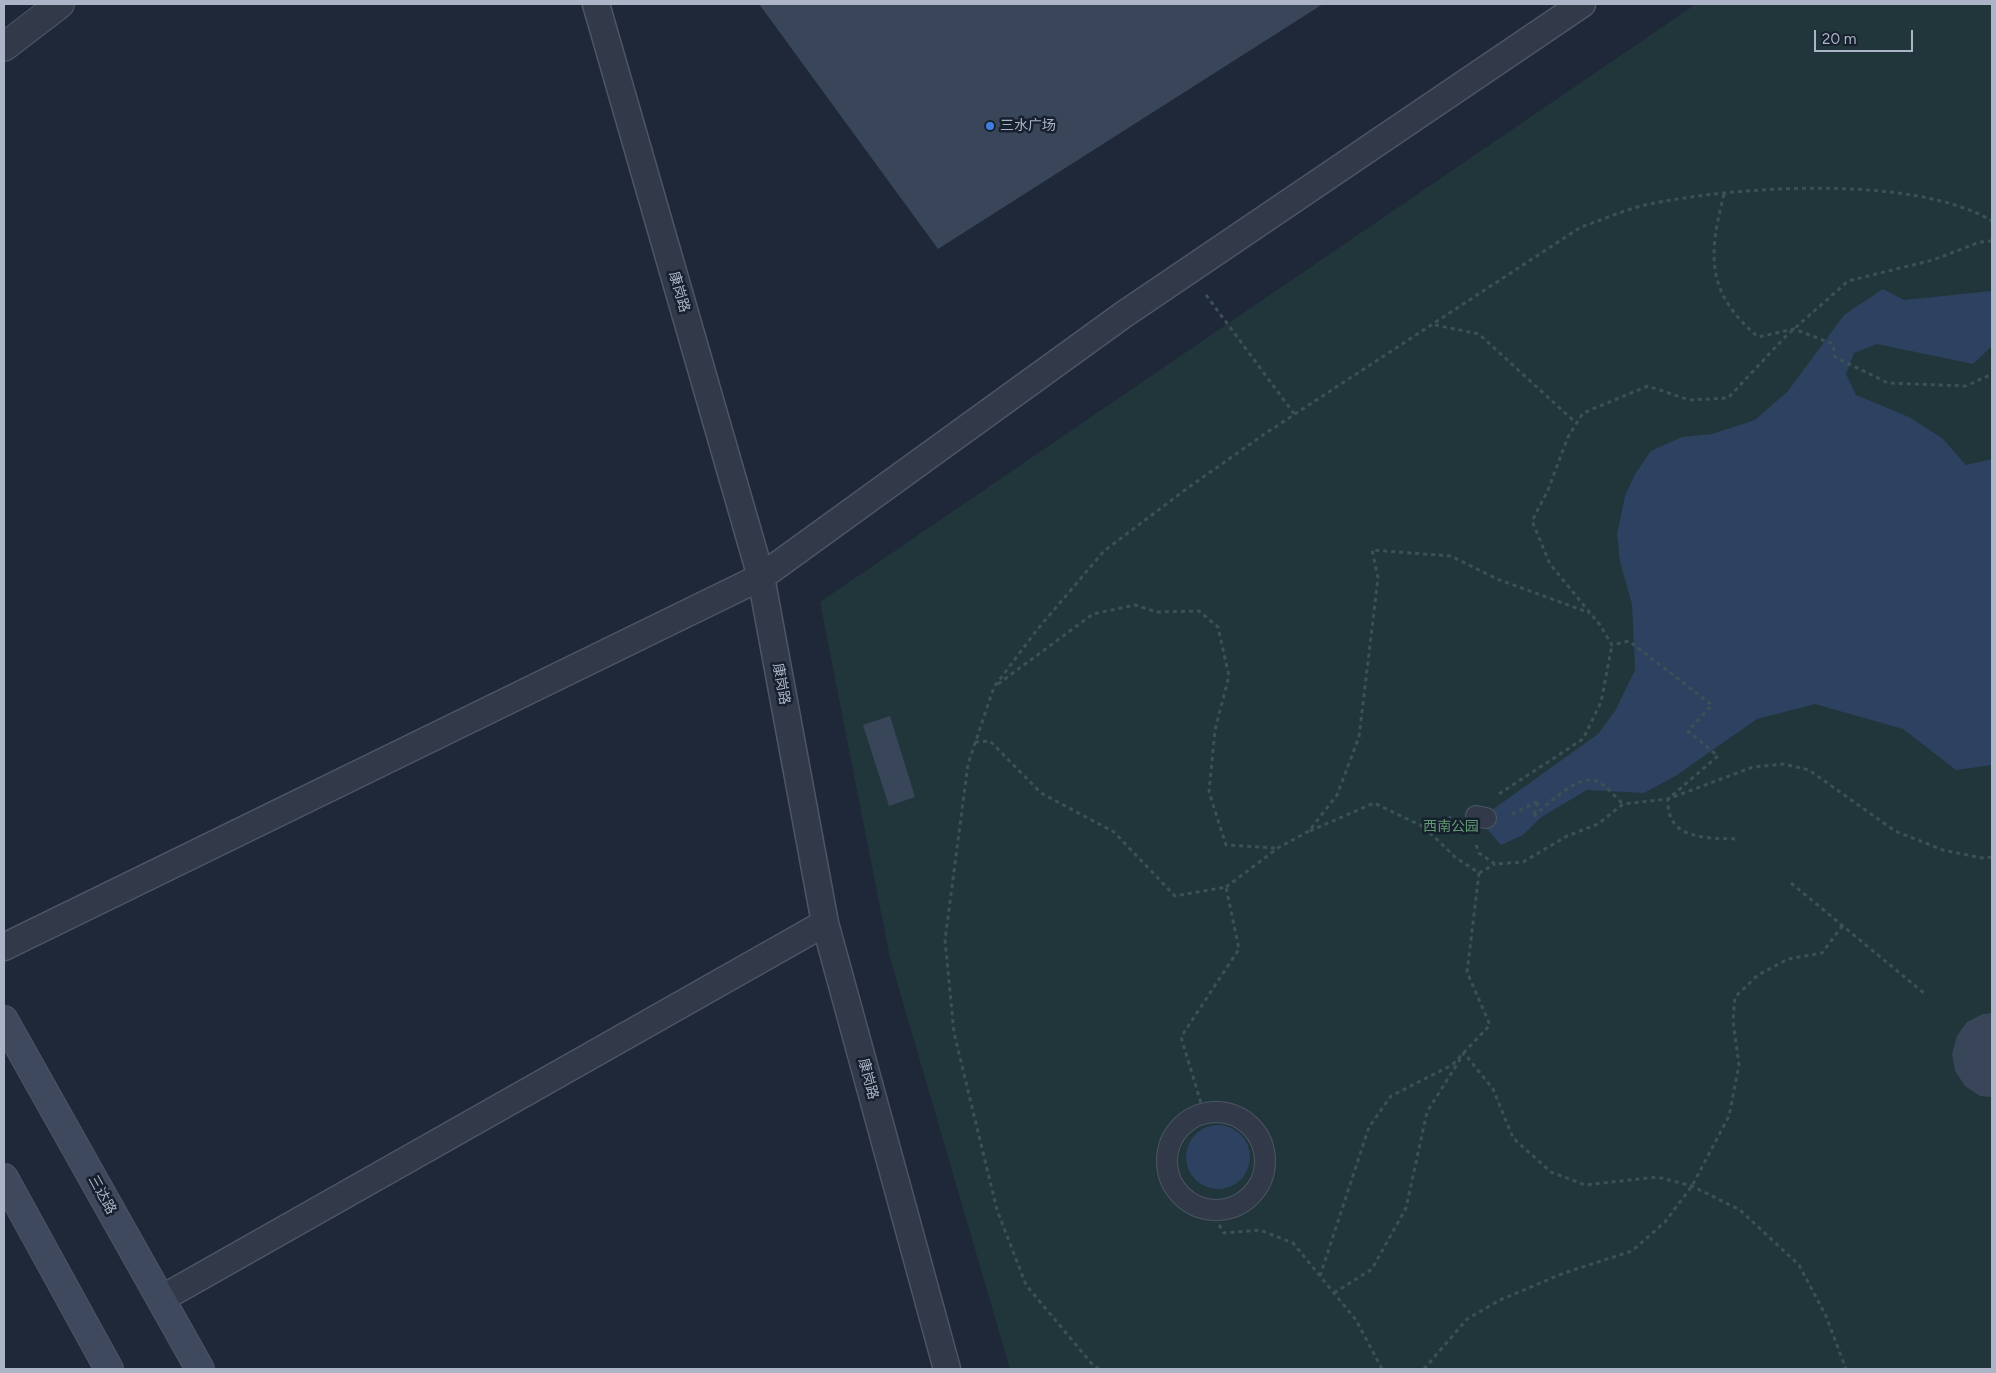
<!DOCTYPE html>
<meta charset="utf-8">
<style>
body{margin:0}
#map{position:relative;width:1996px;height:1373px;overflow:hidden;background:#1e2839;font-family:Figtree,sans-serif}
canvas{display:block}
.frame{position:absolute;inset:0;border:5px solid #abb5c7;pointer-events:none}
.scale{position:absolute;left:1814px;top:30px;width:99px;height:22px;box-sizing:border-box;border:2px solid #abb5c7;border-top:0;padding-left:6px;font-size:15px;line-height:18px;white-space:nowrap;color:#abb5c7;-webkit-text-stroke:4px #17202e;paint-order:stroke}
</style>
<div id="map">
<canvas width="1996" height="1373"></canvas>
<div class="frame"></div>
<div class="scale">20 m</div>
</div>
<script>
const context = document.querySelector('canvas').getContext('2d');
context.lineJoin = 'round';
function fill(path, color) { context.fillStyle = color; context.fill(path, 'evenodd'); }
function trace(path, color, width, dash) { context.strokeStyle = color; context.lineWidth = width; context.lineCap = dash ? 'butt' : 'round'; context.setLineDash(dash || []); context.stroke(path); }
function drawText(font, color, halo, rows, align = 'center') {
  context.font = font + ' Figtree,"Noto Sans SC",sans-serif'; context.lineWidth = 5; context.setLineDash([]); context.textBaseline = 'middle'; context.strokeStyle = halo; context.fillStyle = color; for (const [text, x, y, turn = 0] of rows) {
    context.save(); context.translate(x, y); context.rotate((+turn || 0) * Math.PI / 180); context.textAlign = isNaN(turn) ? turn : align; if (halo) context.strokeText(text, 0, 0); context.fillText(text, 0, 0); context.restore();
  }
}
fill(new Path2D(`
 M1696,4h296v1365h-982l-120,-411 -70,-356z`), '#20363a');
fill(new Path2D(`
 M1883,289l21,11 88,-9v55l-19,18 -96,-20 -23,9 -8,21 10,21 53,22 33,21 24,27 26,-6v306l-36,5 -53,-41 -88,-25 -58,15 -80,56 -33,18 -57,-3 -47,28 -17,17 -22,10 -13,-15 4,-20 106,-76 17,-23 20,-41 -3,-66 -12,-42 -3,-28 8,-38 10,-22 16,-23 31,-14 30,-3 43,-14 33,-29 56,-76z
 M1186 1157a32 32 0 1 1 64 0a32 32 0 1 1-64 0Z`), '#2d4160');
fill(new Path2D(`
 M759,4h564l-385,245z
 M890,716l25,81 -26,9 -26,-81z
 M1992,1013v84l-12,-1 -15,-10 -10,-15 -3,-17 5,-18 10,-14 16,-8z`), '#39465a');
const pedestrian = new Path2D(`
 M1476,816l10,2
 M1167 1161a49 49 0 1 1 98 0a49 49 0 1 1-98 0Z`);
const minor = new Path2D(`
 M596,4l165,573 64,346 122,446
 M4,947l757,-370 362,-262 459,-311
 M161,1299l664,-376`);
const tertiary = new Path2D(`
 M4,47l56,-43`);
const secondary = new Path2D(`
 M4,1020l196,349
 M4,1178l105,191`);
trace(pedestrian, '#4c5565', 22);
trace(minor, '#4c5565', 29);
trace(tertiary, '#4c5565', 30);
trace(secondary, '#4c5565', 30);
trace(new Path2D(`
 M1724,194c-16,63 -18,98 34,143l36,-8 39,15 2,13 53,26 78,3 26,-12
 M1992,241l-12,1 -47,18 -85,21 -62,55 -58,62 -39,2 -41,-14 -65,27 -15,24 -20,53 -16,31 18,43 50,61 12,20 17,-4 83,64 -24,26 30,25 -50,43 85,-32 31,-3 25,6 86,61 48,19 39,8 10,-1
 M1206,295l89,120
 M1435,325l44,9 97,89
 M998,684l95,-70 42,-9 22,7 42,-1 19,16 11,49 -14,54 -6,62 17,53 51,3
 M975,742l15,-1 51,52 73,39 61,64 51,-9 13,62 -58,88 23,76
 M1499,794l84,-55 18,-37 11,-57
 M1512,814l27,-13 -6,16c13,-11 44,-43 63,-36 9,3 19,16 27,23
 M1424,827l31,30 24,16 16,-9
 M1310,831l64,-28 50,24 27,-10
 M1476,845l3,8 16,11 28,-2 44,-26 31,-12 25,-20 45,-5c-2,41 38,39 69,40
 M1791,883l134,111
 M1226,887l52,-39 31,-17 28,-36 22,-58 19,-159 -6,-28 79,6 46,23 93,34
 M1211,1211l13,22 36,-3 33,13 63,77 26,49
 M1320,1276l49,-149 22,-31 61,-31 38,-40 -23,-53 12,-99
 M1334,1293l38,-24 34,-61 21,-96 37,-59 29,36 20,49 38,34 34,13 72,-8 35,9 48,24 59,55 27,51 20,53
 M1099,1369l-7,-5 -66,-79 -29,-75 -43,-177 -9,-93 23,-176 26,-77 42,-56 68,-80 85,-64 77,-54 315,-206c21,-7 43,-17 64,-22 89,-19 269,-31 347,16
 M1424,1369l43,-50 33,-19 64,-27 68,-22 33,-29 27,-36 37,-70 10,-51 -6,-44 2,-24 23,-22 30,-16 34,-6 21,-28`), '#3a5255', 3, [4, 4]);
trace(pedestrian, '#323a4a', 20);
trace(minor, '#323a4a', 26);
trace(tertiary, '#323a4a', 28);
trace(secondary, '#3f495d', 28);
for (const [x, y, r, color] of [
 [990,126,5,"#3f7fe0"]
]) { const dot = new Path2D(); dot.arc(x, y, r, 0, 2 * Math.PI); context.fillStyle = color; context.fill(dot); trace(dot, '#17202e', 2); }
drawText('14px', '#abb5c7', '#17202e', [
 ["三水广场",1000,126]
], 'left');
drawText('14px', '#abb5c7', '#17202e', [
 ["康岗路",679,292,74],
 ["康岗路",781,684,80],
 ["康岗路",868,1079,75],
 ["三达路",102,1195,61]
]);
drawText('14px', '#619970', '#17202e', [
 ["西南公园",1451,827]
]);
</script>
